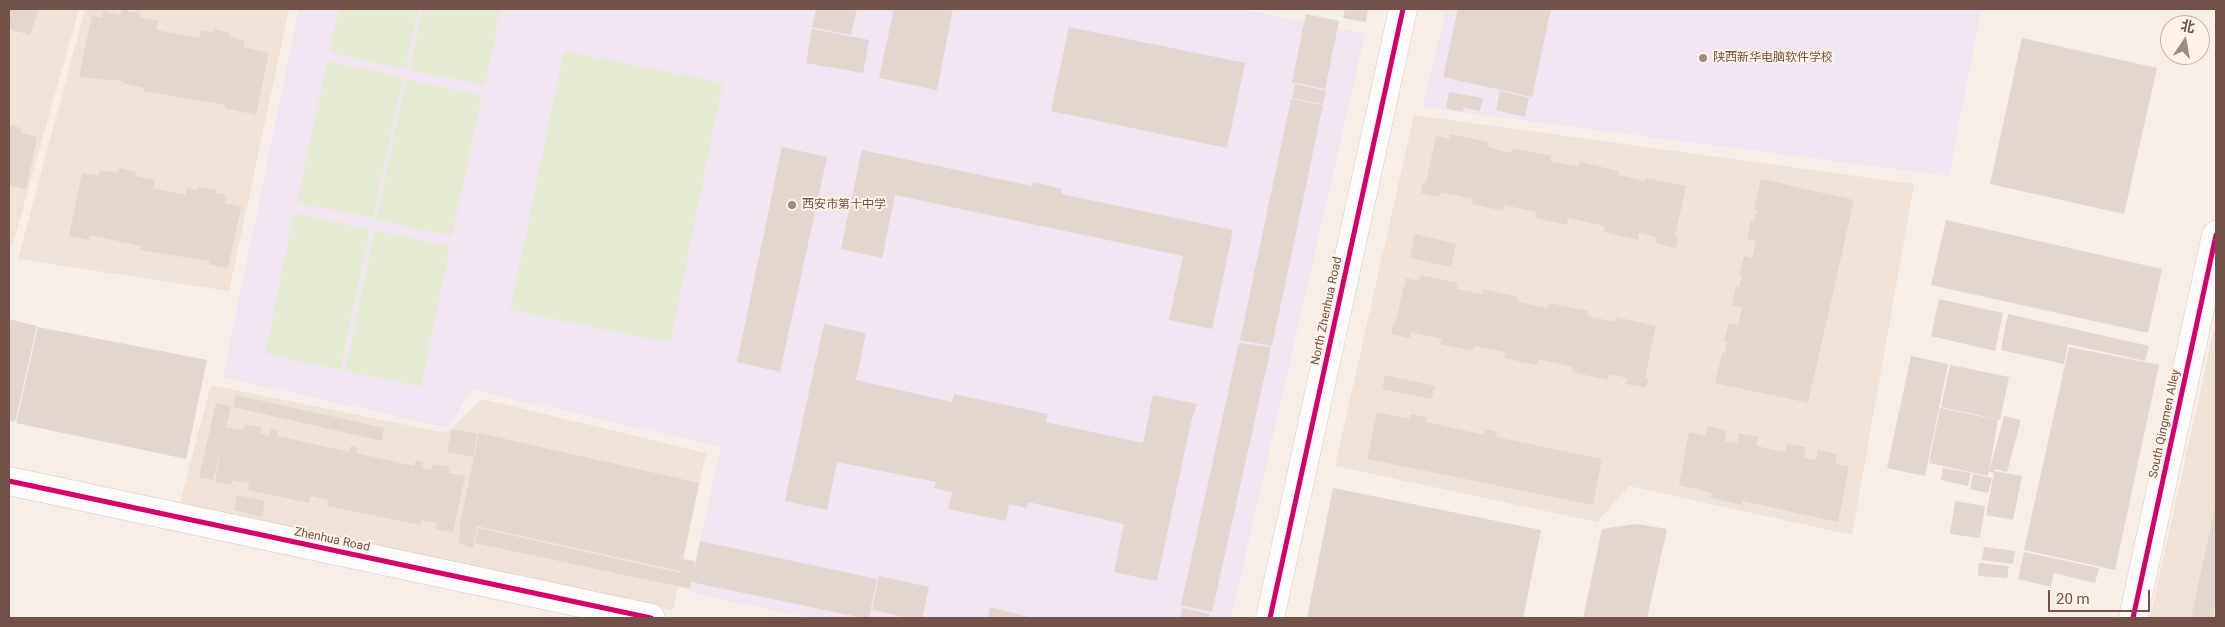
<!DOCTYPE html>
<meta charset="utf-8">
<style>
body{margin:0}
#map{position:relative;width:2225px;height:627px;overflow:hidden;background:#f6eee7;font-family:Roboto,"Noto Sans SC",sans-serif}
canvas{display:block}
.frame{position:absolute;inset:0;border:10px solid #725248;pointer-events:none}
.north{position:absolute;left:2160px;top:15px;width:50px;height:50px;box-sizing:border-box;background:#fff2e6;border:1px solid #c7b2a7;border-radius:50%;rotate:12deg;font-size:14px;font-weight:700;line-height:20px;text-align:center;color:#725248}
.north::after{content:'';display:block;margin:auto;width:18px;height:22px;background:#a08980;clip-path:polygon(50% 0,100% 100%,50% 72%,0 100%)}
.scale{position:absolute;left:2048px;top:590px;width:102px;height:22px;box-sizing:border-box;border:2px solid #725248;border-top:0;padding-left:6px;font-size:15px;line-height:18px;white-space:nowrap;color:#725248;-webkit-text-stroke:4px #fff2e6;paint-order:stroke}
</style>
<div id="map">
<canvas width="2225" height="627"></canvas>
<div class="frame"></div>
<div class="north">北</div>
<div class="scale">20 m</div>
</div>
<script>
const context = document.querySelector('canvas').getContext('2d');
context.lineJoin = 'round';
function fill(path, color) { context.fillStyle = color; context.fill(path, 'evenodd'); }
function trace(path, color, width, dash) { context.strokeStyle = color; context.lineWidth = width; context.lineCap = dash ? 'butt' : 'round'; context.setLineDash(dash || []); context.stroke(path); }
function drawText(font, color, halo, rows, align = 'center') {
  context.font = font + ' Roboto,"Noto Sans SC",sans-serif'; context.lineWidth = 4; context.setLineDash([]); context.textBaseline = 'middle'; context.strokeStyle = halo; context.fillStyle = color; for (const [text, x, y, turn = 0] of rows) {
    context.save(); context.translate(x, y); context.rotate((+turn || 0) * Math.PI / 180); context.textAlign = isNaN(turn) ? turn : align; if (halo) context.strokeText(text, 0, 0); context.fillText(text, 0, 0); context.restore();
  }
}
fill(new Path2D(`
 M9,9h70l-67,238 -3,-2z
 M85,9h204l-60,282 -211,-32z
 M1414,115l500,69 -62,351 -223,-49 -32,36 -262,-56z
 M2216,321v297h-66z
 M211,385l235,48 36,-34 224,54 -33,157 -493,-107z`), '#f1e2d7');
fill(new Path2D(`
 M299,9h940l126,25 -134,584h-421l-121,-26 32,-145 -250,-58 -22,39 -226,-51z
 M1446,9h535l-32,167 -527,-69z`), '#f0e5f0');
fill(new Path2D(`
 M339,9h79l-13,60 -76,-16z
 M422,9h79l-16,76 -75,-15z
 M564,51l159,32 -53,260 -160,-33z
 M327,61l76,16 -30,141 -76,-15z
 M406,79l76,16 -30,141 -76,-16z
 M294,213l76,16 -30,141 -75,-16z
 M375,230l75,16 -29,141 -76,-16z`), '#e4ebd2');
fill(new Path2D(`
 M10,9h29l-9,26 -21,-6z
 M816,9h41l-6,26 -39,-8z
 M894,9h59l-16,81 -58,-12z
 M1345,9h23l-2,13 -23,-4z
 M1458,9h93l-19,88 -89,-20z
 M122,10l18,3 -1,4 19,4 -2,9 43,8 2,-8 12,3 1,-4 16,4 -1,3 15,4 -1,7 26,6 -13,62 -31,-7 1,-3 -83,-14 1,-3 -22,-5 1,-2 -44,-4 13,-62 10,3 2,-7 17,4z
 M1306,14l33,7 -14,68 -33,-7z
 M1069,27l176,36 -18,85 -176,-37z
 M812,29l57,11 -6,33 -57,-10z
 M2022,38l135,30 -33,146 -134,-30z
 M1295,84l31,7 -3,13 -31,-6z
 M1500,91l29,7 -4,19 -29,-7z
 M1449,92l34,6 -3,13 -16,-3 -1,4 -17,-4z
 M1291,99l32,6 -51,241 -32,-6z
 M9,125l13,3 -1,5 16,4 -11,52 -17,-4z
 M1450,134l38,8 -1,5 25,6 1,-5 38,8 -1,5 29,6 1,-5 39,9 -1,4 27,6 1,-3 40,8 -11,51h3l-2,11 -21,-5 2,-6 -18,-4 -1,7 -35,-8 2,-6 -37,-8 -1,7 -32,-7 1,-6 -32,-7 -1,6 -31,-7 1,-5 -32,-7 -2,5 -18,-4 2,-10h3l10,-47 13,3z
 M782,147l45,10 -47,215 -43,-10z
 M862,150l170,36 1,-4 29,7 -1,5 172,36 -21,99 -43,-9 14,-64 -288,-61 -13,63 -41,-9z
 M119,168l17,4 -1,4 20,4 -2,8 33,7 1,-7 11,2v-3l18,3v3l10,2 -1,8 16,4 -13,61 -19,-4v-3l-69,-11 1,-4 -51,-11 -1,5 -20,-4 13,-63 17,3 1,-6 17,3z
 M1761,179l93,21 -46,203 -93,-20 7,-30h3l2,-11 -3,-1 5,-18 9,2 4,-17 -10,-3 4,-18h3l3,-11 -3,-1 5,-19 8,2 4,-17 -9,-2 4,-19 3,1 3,-11h-3z
 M1946,220l216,49 -14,64 -217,-48z
 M1415,234l41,10 -5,23 -41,-9z
 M1420,275l38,8 -1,6 25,5 1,-5 36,8 -1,5 30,6 1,-5 39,8 -1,5 28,6 1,-5 40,9 -11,52 3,1 -2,9 -20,-4 1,-6 -18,-4 -1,6 -36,-8 1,-5 -35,-8 -1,6 -33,-7 1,-6 -31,-6 -1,5 -33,-7 2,-5 -31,-7 -1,6 -19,-4 2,-10 2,1 11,-47 13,3z
 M1939,299l64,14 -8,38 -64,-15z
 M2008,314l141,32 -4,15 -77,-17 -4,20 -63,-14z
 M9,319l28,7 -22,96 -6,-1z
 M824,324l42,9 -10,47 96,22 2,-8 94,20 -2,8 97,21 10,-48 44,9 -6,18 -34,159 -43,-9 10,-48 -96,-22 -1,6 -18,-4 -3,17 -58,-12 4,-17 -18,-4 2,-6 -99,-20 -10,48 -42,-9z
 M38,327l169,33 -21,99 -170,-36z
 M1239,343l32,4 -59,265 -31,-7z
 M2069,347l90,18 -44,205 -91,-20z
 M1911,356l37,8 -23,112 -38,-8z
 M1950,365l59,12 -9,43 -59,-13z
 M1385,375l50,11 -3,13 -50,-10z
 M236,395l148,33 -2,13 -149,-34z
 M216,403l15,3 -5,21 17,3 2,-6 16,3 -1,7 9,2 2,-7 7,2 -1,5 72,16 2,-6 7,2 -2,5 58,13 2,-6 7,2 -1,7 9,1 2,-6 17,3 -1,6 16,3 -12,56 -17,-3 1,-6 -16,-3 -1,5 -93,-19 1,-6 -17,-4 -2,7 -61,-13 1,-7 -17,-3 -1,5 -16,-3 6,-33 -8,31 -14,-3z
 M1940,408l58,12 -10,56 -59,-13z
 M1377,412l33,7 1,-5 16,3 -1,5 58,13 1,-6 12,3 -1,5 106,22 -9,46 -226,-46z
 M2004,416l17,4 -14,52 -12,-3 -1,2 28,5 -9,44 -27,-5 8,-42 -5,-1z
 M1708,426l18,4 -1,11 12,2 2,-10 19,4 -2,9 29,6 2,-9 19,4 -2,11 12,2 2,-10 19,4 -2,10 14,3 -11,55 -95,-21 -1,4 -31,-7 1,-5 -33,-8 10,-53 17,4z
 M452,429l25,5 -4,23 -26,-5z
 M479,433l220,50 -19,88 -203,-45 -4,22 -15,-5 3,-13 -2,-1z
 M1943,468l28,5 -3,13 -27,-6z
 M1973,474l19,4 -4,15 -18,-4z
 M1333,488l208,42 -18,88h-216z
 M237,495l28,6 -3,16 -28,-7z
 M1955,501l30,5 -5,32 -30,-4z
 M2215,507l1,90 -4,21h-21z
 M1637,524l30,5 -20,89h-64l19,-89z
 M478,528l202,45 3,-14 12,2 -3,18 8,-38 177,38 -8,39h-6l-172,-36 -1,7 -215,-46z
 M1984,547l31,4 -2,13 -31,-4z
 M2024,552l75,16 -4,15 -41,-10 -3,14 -33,-8z
 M1979,563l30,3 -2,12 -29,-2z
 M879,576l50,11 -7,31h-13l-37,-8z
 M990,607l42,11h-44z
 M1182,608l27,6 -1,4h-28z`), '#e2d6cf');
const minor = new Path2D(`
 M1270,618l133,-609
 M2133,618l83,-383`);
const tertiary = new Path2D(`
 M9,481l642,137`);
trace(minor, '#d4c9c4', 29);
trace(tertiary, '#d4c9c4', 29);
trace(minor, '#fefcfb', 28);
trace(tertiary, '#fefcfb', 28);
trace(new Path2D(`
 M9,481l642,137
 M1270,618l133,-609
 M2133,618l83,-383`), '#d6006c', 5);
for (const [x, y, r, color] of [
 [1703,58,5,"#a08980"],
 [792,205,5,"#a08980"]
]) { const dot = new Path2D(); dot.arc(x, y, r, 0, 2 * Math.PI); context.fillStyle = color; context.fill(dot); trace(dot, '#fff2e6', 2); }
drawText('12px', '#725248', '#fff2e6', [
 ["陕西新华电脑软件学校",1713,58],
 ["西安市第十中学",802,205]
], 'left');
drawText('12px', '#725248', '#fff2e6', [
 ["North Zhenhua Road",1327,311,-78],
 ["South Qingmen Alley",2165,424,-78],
 ["Zhenhua Road",332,540,12]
]);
</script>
